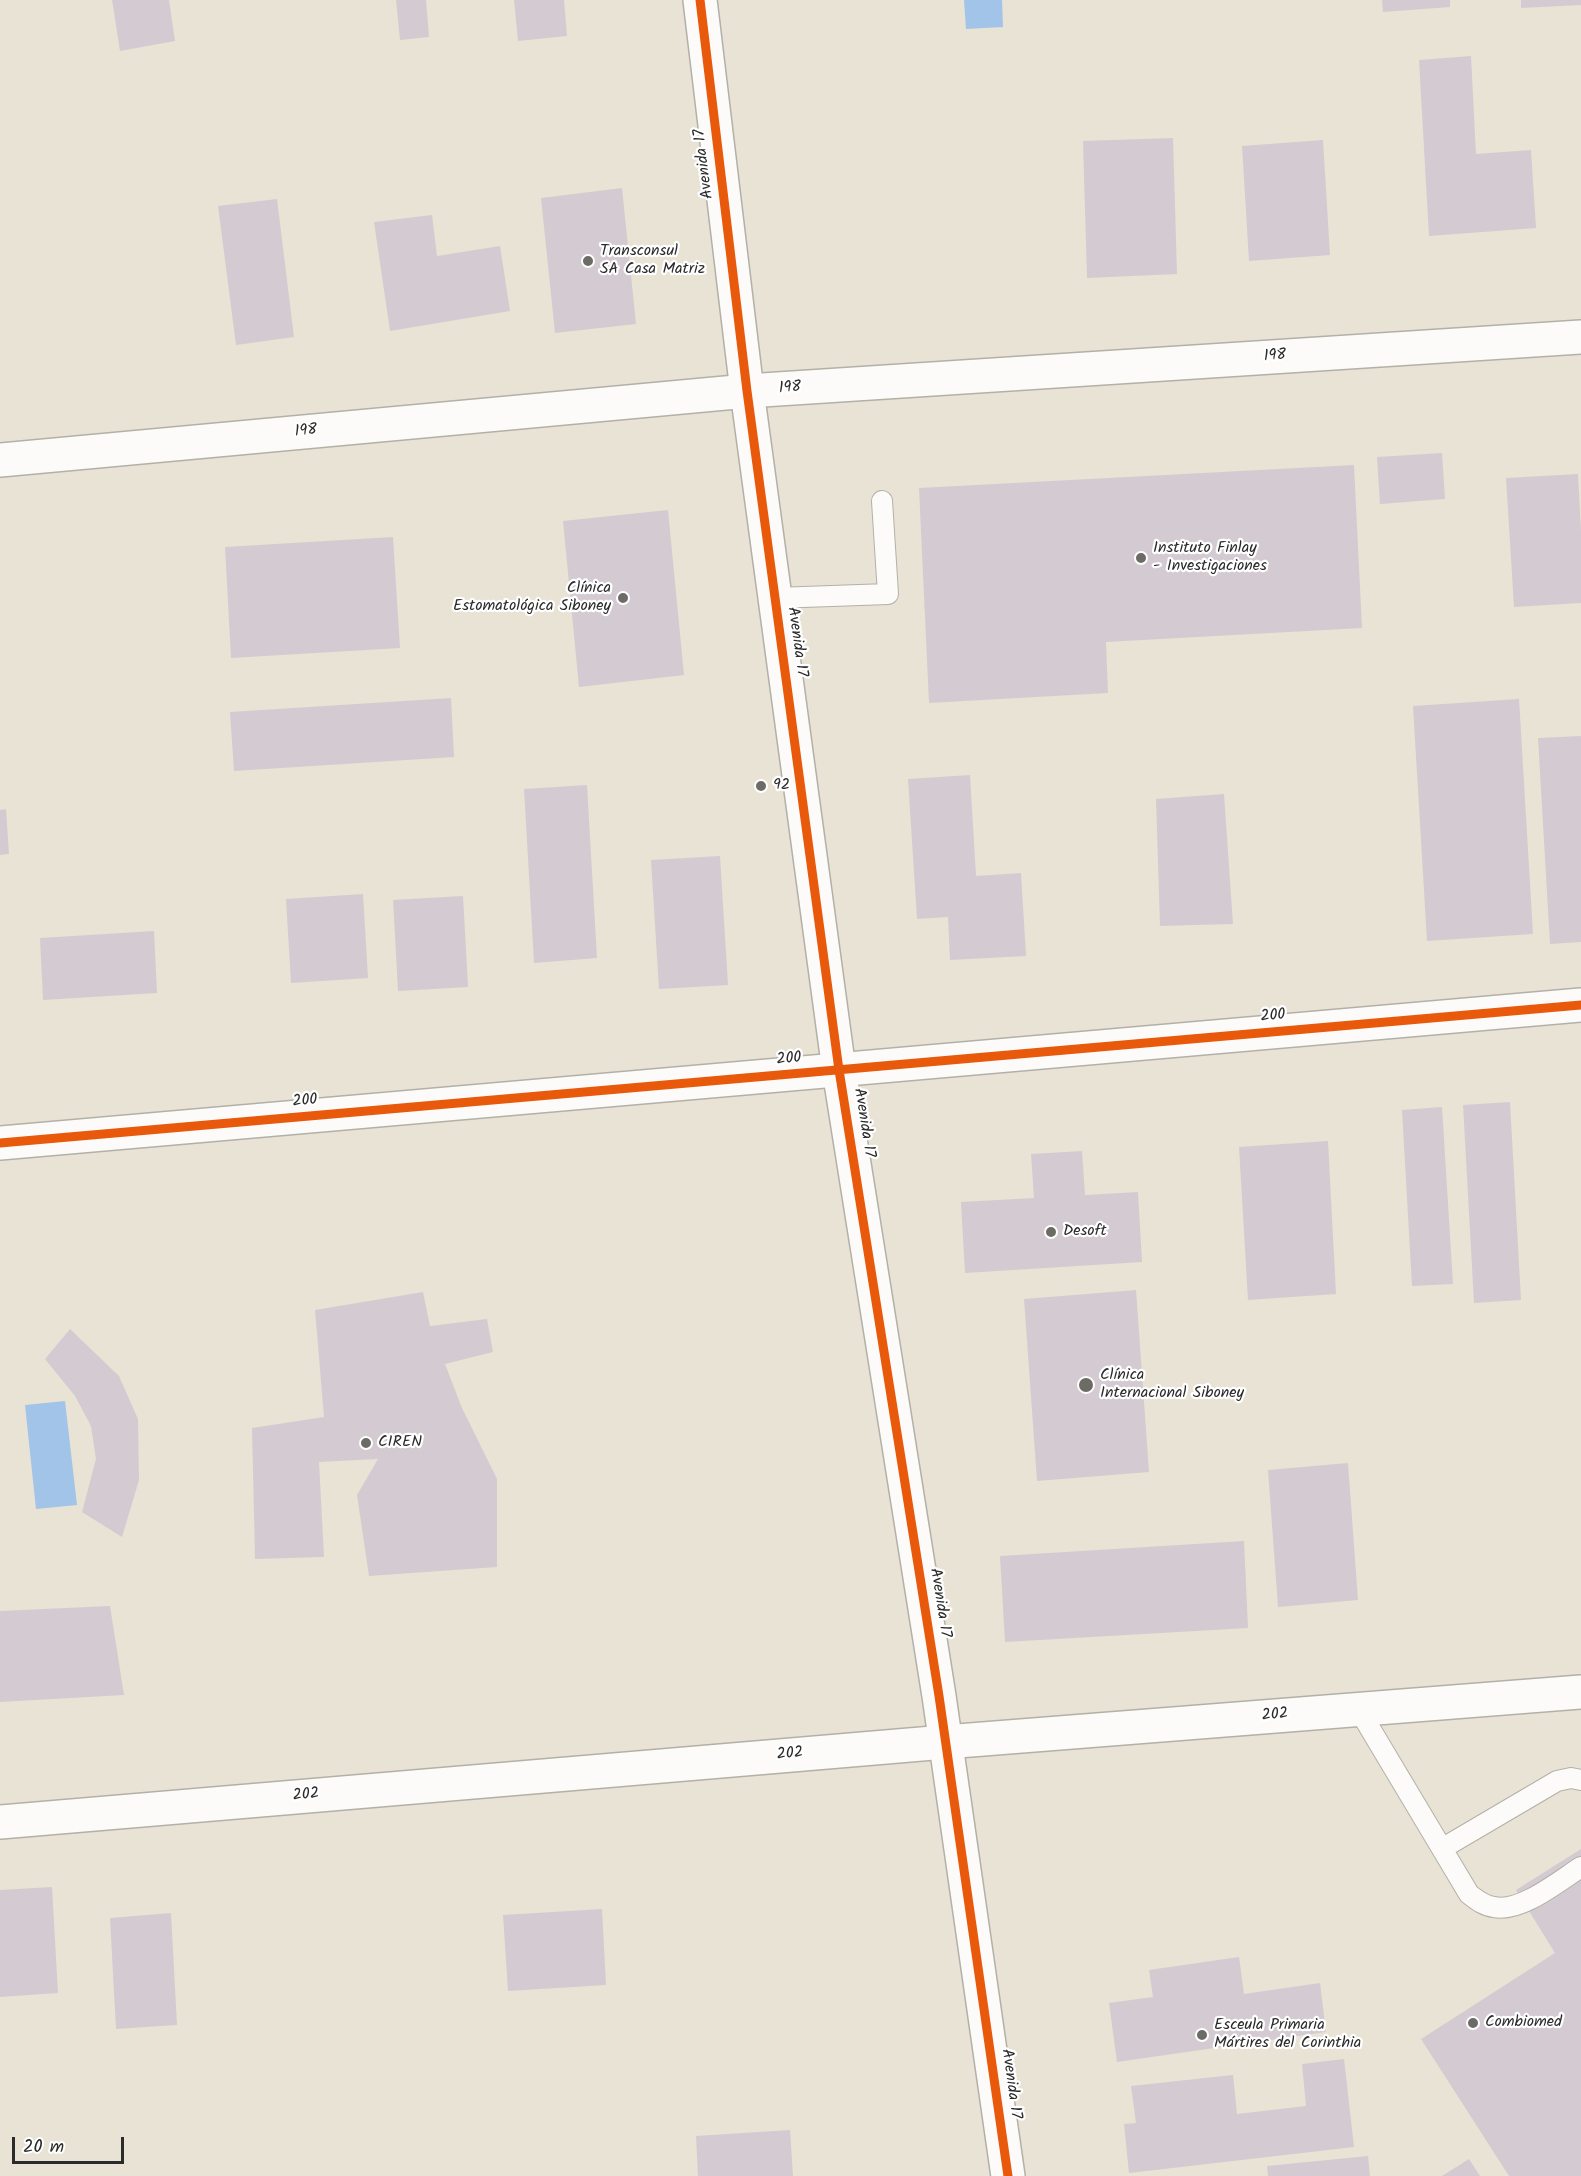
<!DOCTYPE html>
<meta charset="utf-8">
<style>
body{margin:0}
#map{position:relative;width:1581px;height:2176px;overflow:hidden;background:#e8e3d4;font-family:Kalam,sans-serif}
canvas{display:block}
.scale{position:absolute;left:12px;top:2137px;width:112px;height:27px;box-sizing:border-box;border:3px solid #2b2b2b;border-top:0;padding-left:8px;font-size:18px;line-height:21px;white-space:nowrap;color:#2b2b2b;-webkit-text-stroke:4px #fff;paint-order:stroke}
</style>
<div id="map">
<canvas width="1581" height="2176"></canvas>
<div class="scale">20 m</div>
</div>
<script>
const context = document.querySelector('canvas').getContext('2d');
context.lineJoin = 'round';
function fill(path, color) { context.fillStyle = color; context.fill(path, 'evenodd'); }
function trace(path, color, width, dash) { context.strokeStyle = color; context.lineWidth = width; context.lineCap = dash ? 'butt' : 'round'; context.setLineDash(dash || []); context.stroke(path); }
function drawText(font, color, halo, rows, align = 'center') {
  context.font = font + ' Kalam,sans-serif'; context.lineWidth = 4.5; context.setLineDash([]); context.textBaseline = 'middle'; context.strokeStyle = halo; context.fillStyle = color; for (const [text, x, y, turn = 0] of rows) {
    context.save(); context.translate(x, y); context.rotate((+turn || 0) * Math.PI / 180); context.textAlign = isNaN(turn) ? turn : align; if (halo) context.strokeText(text, 0, 0); context.fillText(text, 0, 0); context.restore();
  }
}
fill(new Path2D(`
 M964,0h38l1,27 -37,2z
 M65,1401l12,104 -41,4 -11,-104z`), '#a2c4e8');
fill(new Path2D(`
 M112,0h57l6,41 -55,10z
 M396,0h30l3,37 -29,3z
 M514,0h50l3,36 -49,5z
 M1382,0h68v7l-67,5z
 M1521,0h60v5l-60,3z
 M1471,56l5,98 55,-4 5,78 -107,8 -10,-176z
 M1173,138l4,136 -90,4 -4,-137z
 M1323,140l7,115 -81,6 -7,-115z
 M622,188l14,136 -81,9 -14,-135z
 M277,199l17,138 -58,8 -18,-139z
 M432,215l5,41 63,-10 10,65 -120,20 -16,-109z
 M1442,453l3,46 -65,5 -3,-47z
 M1354,465l8,163 -256,14 2,51 -179,10 -10,-215z
 M1578,474l3,56v73l-67,4 -8,-129z
 M668,510l16,165 -105,12 -16,-166z
 M393,537l7,111 -169,10 -6,-111z
 M451,698l3,59 -220,14 -4,-59z
 M1519,699l14,235 -106,7 -14,-235z
 M1581,736v206l-31,2 -12,-206z
 M970,775l6,101 45,-3 5,83 -76,4 -2,-43 -31,2 -9,-140z
 M587,785l10,173 -63,5 -10,-174z
 M1224,794l9,130 -73,2 -4,-127z
 M6,809l3,45 -9,1v-45z
 M720,856l8,129 -69,4 -8,-129z
 M363,894l5,84 -77,5 -5,-84z
 M463,896l5,91 -70,4 -5,-91z
 M154,931l3,62 -114,7 -3,-62z
 M1510,1102l11,198 -47,3 -11,-198z
 M1442,1107l11,177 -41,2 -10,-176z
 M1328,1141l8,153 -88,6 -9,-153z
 M1082,1151l3,44 53,-3 4,70 -177,11 -4,-71 73,-4 -3,-44z
 M1136,1290l13,182 -112,9 -13,-182z
 M423,1292l7,34 57,-7 6,33 -48,12 17,44 35,71v88l-128,9 -12,-81 21,-36 -59,3 5,95 -69,2 -3,-131 72,-11 -9,-107z
 M70,1329l49,47 19,43 1,61 -17,57 -40,-25 14,-53 -5,-33 -16,-30 -30,-37z
 M1348,1463l10,137 -80,7 -10,-137z
 M1244,1541l4,87 -243,14 -5,-86z
 M110,1606l14,89 -124,7v-91z
 M1581,1849v327h-72l-88,-137 134,-86 -39,-63z
 M52,1887l6,106 -58,4v-107z
 M602,1909l4,76 -98,6 -5,-76z
 M171,1913l6,112 -61,4 -6,-111z
 M1239,1957l5,37 76,-11 6,49 -209,30 -8,-59 44,-6 -4,-27z
 M1344,2059l10,88 -225,26 -5,-49 12,-1 -5,-37 102,-11 4,39 69,-8 -4,-42z
 M790,2130l3,46h-95l-2,-40z
 M1368,2156l2,20h-102l-1,-10z
 M1469,2159l11,17h-38z`), '#d3cbd1');
const lane = new Path2D(`
 M775,598l113,-4 -6,-93
 M1359,1710l110,184c8,6 15,12 25,13 26,6 65,-26 87,-40
 M1443,1848l114,-67 14,-3 10,2`);
const street = new Path2D(`
 M0,460l747,-69 834,-54
 M0,1143l1581,-138
 M0,1822l945,-80 636,-50`);
const secondary = new Path2D(`
 M700,0l47,391 92,679 100,626 69,480`);
trace(lane, '#b3b0a7', 22);
trace(street, '#b3b0a7', 36);
trace(secondary, '#b3b0a7', 36);
trace(lane, '#fcfbf9', 20);
trace(street, '#fcfbf9', 33);
trace(secondary, '#fcfbf9', 33);
trace(new Path2D(`
 M700,0l47,391 92,679 100,626 69,480
 M0,1143l1581,-138`), '#e8590c', 9);
for (const [x, y, r, color] of [
 [588,261,6,"#6d6b66"],
 [1141,558,6,"#6d6b66"],
 [623,598,6,"#6d6b66"],
 [761,786,6,"#6d6b66"],
 [1051,1232,6,"#6d6b66"],
 [1086,1385,8,"#6d6b66"],
 [366,1443,6,"#6d6b66"],
 [1473,2023,6,"#6d6b66"],
 [1202,2035,6,"#6d6b66"]
]) { const dot = new Path2D(); dot.arc(x, y, r, 0, 2 * Math.PI); context.fillStyle = color; context.fill(dot); trace(dot, '#fff', 2); }
drawText('16px', '#2b2b2b', '#fff', [
 ["Avenida 17",705,164,-97],
 ["198",1275,357,-4],
 ["198",790,389,-4],
 ["198",306,432,-5],
 ["Avenida 17",796,642,82],
 ["200",1273,1017,-5],
 ["200",789,1060,-5],
 ["200",305,1102,-5],
 ["Avenida 17",863,1123,81],
 ["Avenida 17",939,1603,81],
 ["202",1275,1716,-5],
 ["202",790,1755,-5],
 ["202",306,1796,-5],
 ["Avenida 17",1010,2084,82]
]);
drawText('16px', '#2b2b2b', '#fff', [
 ["Transconsul",600,252],
 ["SA Casa Matriz",600,270],
 ["Instituto Finlay",1153,549],
 ["- Investigaciones",1153,567],
 ["Clínica",611,589,"right"],
 ["Estomatológica Siboney",611,607,"right"],
 ["92",773,786],
 ["Desoft",1063,1232],
 ["Clínica",1100,1376],
 ["Internacional Siboney",1100,1394],
 ["CIREN",378,1443],
 ["Combiomed",1485,2023],
 ["Esceula Primaria",1214,2026],
 ["Mártires del Corinthia",1214,2044]
], 'left');
</script>
